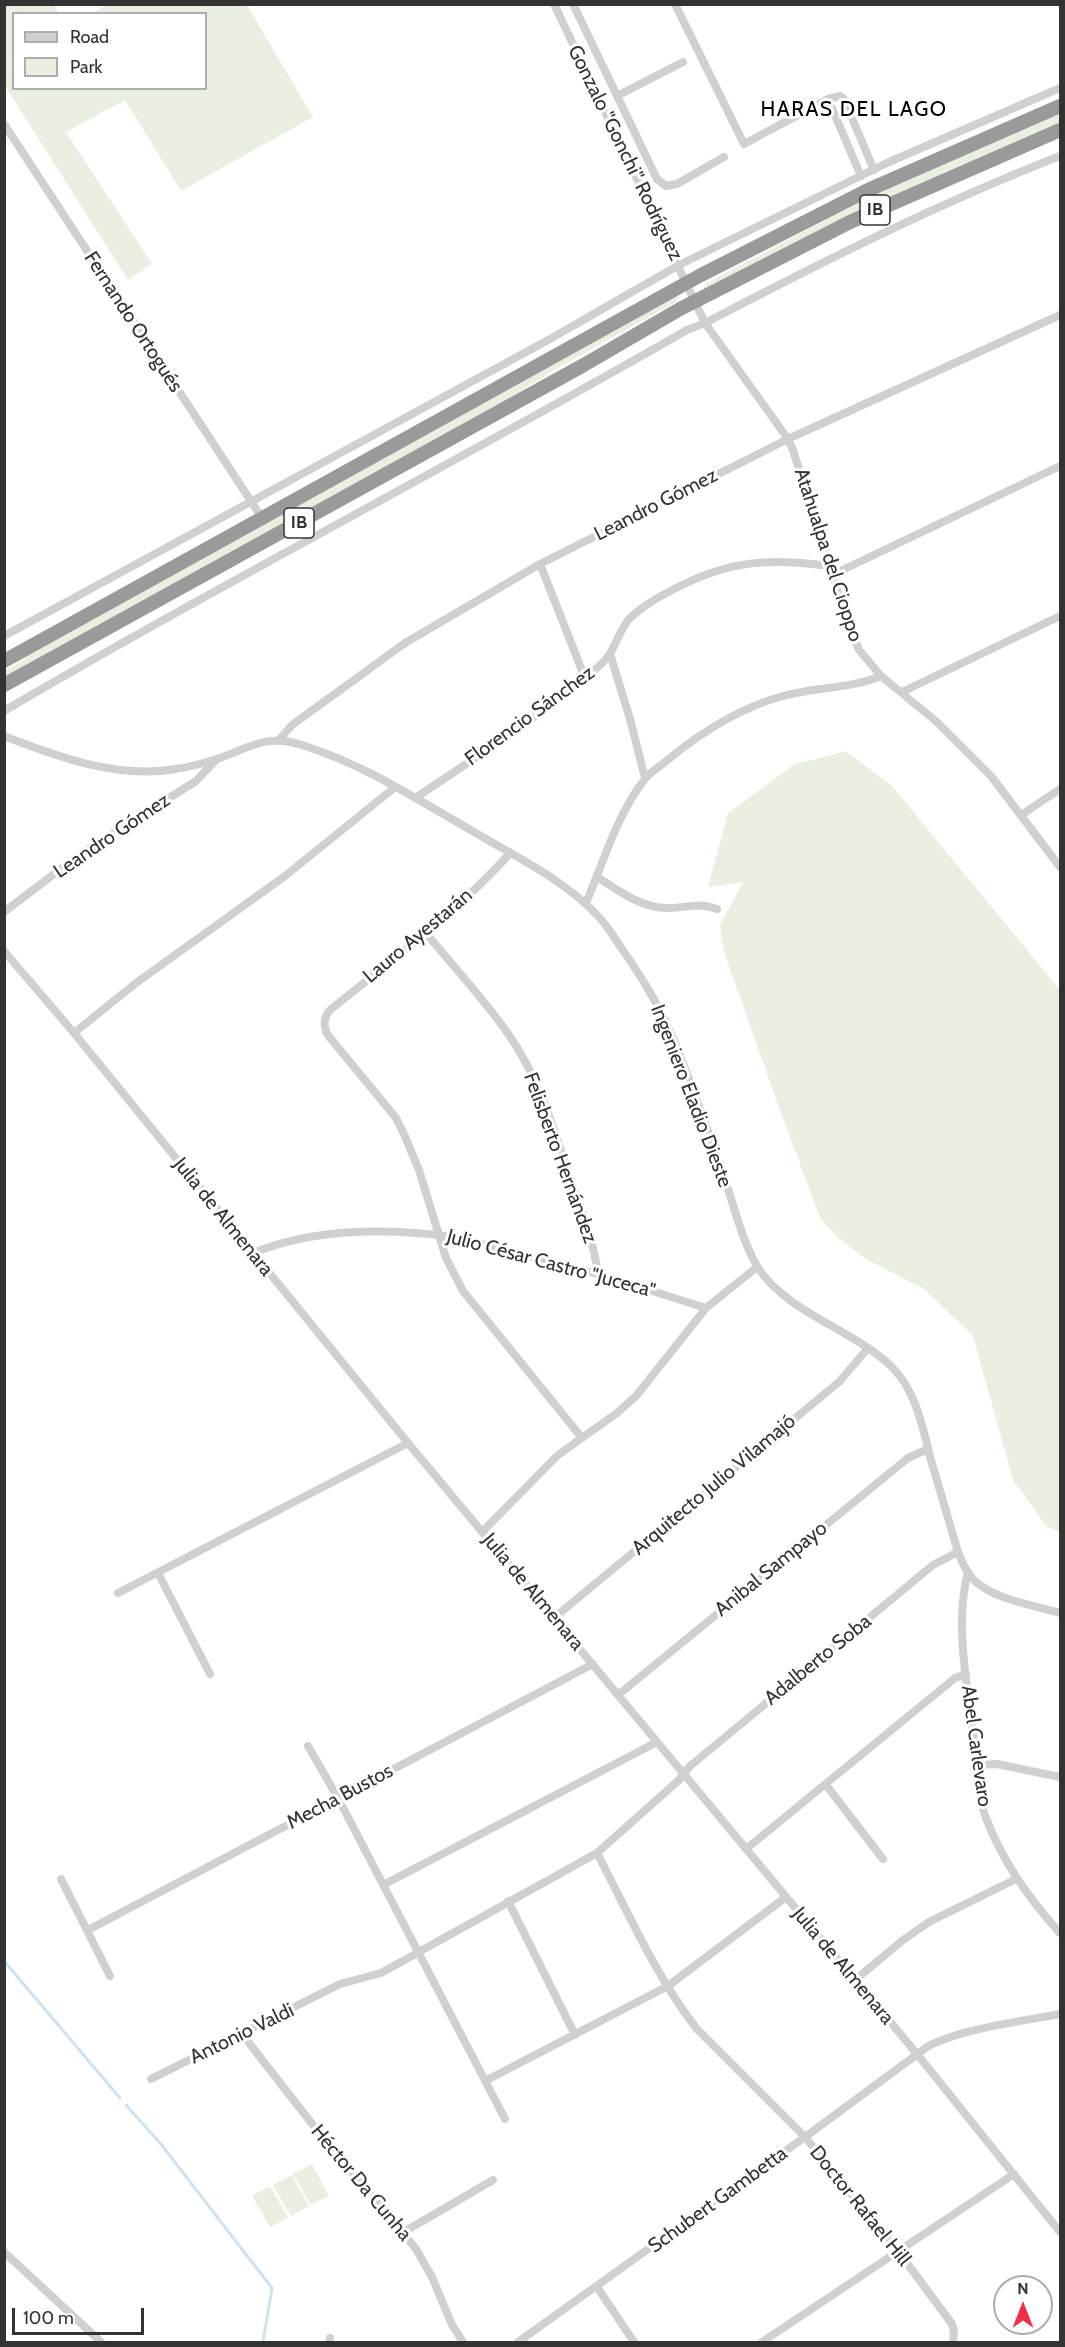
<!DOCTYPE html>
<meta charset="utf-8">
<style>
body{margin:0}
#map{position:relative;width:1065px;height:2347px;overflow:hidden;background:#fff;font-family:Cabin,sans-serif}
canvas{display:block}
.frame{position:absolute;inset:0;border:6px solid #333;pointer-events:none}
.legend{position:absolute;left:12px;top:12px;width:195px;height:78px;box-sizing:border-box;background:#fff;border:2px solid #adadad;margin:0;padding:8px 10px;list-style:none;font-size:18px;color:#333}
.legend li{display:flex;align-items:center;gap:12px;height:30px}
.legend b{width:30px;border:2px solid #adadad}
.north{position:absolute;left:993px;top:2275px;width:60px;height:60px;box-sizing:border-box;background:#fff;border:2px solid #adadad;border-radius:50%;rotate:0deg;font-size:16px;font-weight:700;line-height:24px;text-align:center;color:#333}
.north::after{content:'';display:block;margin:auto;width:21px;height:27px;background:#f12e44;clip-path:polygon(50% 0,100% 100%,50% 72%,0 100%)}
.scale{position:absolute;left:12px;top:2308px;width:132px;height:27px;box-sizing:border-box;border:3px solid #333;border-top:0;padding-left:8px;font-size:18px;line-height:21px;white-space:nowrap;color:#333;-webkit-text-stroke:4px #fff;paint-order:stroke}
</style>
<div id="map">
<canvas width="1065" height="2347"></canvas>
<div class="frame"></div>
<ul class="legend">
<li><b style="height:8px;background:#d0d0d0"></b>Road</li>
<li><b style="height:16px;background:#eaf0e1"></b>Park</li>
</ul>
<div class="north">N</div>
<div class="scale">100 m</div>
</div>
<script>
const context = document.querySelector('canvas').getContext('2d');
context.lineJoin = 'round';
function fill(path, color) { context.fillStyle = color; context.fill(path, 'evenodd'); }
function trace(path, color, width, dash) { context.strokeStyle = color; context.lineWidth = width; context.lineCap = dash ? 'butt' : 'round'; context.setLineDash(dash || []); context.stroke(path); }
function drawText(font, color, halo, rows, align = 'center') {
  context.font = font + ' Cabin,sans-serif'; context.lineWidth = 6; context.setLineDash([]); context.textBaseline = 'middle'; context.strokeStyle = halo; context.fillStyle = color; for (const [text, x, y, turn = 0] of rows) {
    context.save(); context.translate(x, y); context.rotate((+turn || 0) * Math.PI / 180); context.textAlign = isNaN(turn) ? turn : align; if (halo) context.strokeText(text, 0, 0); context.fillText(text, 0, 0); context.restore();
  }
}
fill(new Path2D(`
 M5,4l49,1 5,8 -45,1v74h192v-74l-114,-1 14,-8h141l66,112 -132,74 -56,-91 -59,32 86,132 -24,16 -123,-194z
 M1060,112v12c-118,50 -235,105 -349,164l-7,1v-2l3,-4 182,-97z
 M680,296l-4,6 -127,71 -51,33 -493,274v-9l42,-27 625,-347z
 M846,751l47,36 167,203v542l-13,-5 -34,-47 -40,-144 -49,-47 -58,-30 -29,-22 -17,-19 -44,-119 -52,-147 -4,-27 23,-43 -35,5 20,-74 67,-49z
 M312,2164l17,32 -18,9 -18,-31z
 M292,2175l17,31 -18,10 -18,-31z
 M270,2186l18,32 -18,9 -18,-31z`), '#eaf0e1');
trace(new Path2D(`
 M4,1961l116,137
 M126,2105l34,38 112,145 -9,54`), '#cde4f0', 3);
trace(new Path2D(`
 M554,4l151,319 83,116 5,11 53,168 13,32 22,26 56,46 54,54 69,91
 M573,4l84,175 9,7 11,-2 47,-27
 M675,4l69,140 84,-45 12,-3 4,3 30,71
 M617,96l66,-34
 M828,99l33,77
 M4,124l258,394
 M540,564l45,114
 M832,575l228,-109
 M4,636l546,-297 129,-74 210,-103 171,-74
 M610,654l20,65 15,59
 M902,692l158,-76
 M4,711c225,-132 457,-251 683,-381l18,-7c117,-61 232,-119 355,-167
 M4,736c54,21 113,43 172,33 14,-2 28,-6 41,-10 35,-12 48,-26 88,-13 60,19 115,55 169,86 42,25 89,47 123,83 10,10 17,22 25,34 22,31 41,63 55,99 17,43 33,88 48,132 10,29 17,60 32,86 28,46 96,63 135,101 25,25 31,63 40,97 9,29 17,58 26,88 4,10 8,20 16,28 18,19 62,26 86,33
 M279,740l13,-15 113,-82 135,-79 248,-125 272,-124
 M415,798c58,-39 118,-76 171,-121 8,-7 18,-14 23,-22 8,-12 11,-25 20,-36 13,-13 30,-22 45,-30 56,-29 94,-31 155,-23
 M1021,815l39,-26
 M510,853c-51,58 -121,109 -181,158 -6,8 -5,14 -2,23l69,84 8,16 15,36 27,88 17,33 119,147
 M597,877c21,13 42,30 68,31 21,1 31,-7 52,1
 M586,903c17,-40 31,-88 58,-123 5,-7 14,-12 21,-18 35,-29 73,-54 118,-66 33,-9 66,-7 98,-20
 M4,912l75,-57 117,-74 21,-22
 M425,932c28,34 59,67 84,103 28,40 43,88 58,134 12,34 26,69 31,105
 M4,951l70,82 334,410 509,611 143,178
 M74,1033l62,-50 149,-107 109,-88
 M253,1253c63,-26 135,-25 202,-16l143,37 108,34
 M482,1532l76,-77 59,-42 19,-17 70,-88 51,-41
 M968,1572c-14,51 0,118 6,169 3,25 3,54 12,77 17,45 43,81 74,115
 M158,1573l52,101
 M118,1593l290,-150
 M555,1617l284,-235 29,-34
 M618,1695l290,-237 20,-9
 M308,1746l30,52 167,321
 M977,1765l20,-1 63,13
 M826,1785l57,74
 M746,1849l209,-171 11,-4
 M597,1853c31,59 59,124 100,176l108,108 93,114 54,73 2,8 -1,10
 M61,1879l49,97
 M383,1885l274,-143
 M508,1901l67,134
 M88,1930l505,-266
 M855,1980l48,-40 26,-18 87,-43
 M242,2034l71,91 103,124 16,28 20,48 11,17
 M151,2079l189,-95 41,-11 216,-120 82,-73 10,-13 244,-202 25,-13
 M485,2081l183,-95 118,-89
 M402,2233l91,-53
 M4,2252l97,90
 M597,2287l37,55
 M329,2342l1,-4
 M518,2342l287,-205 122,-90c32,-18 96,-26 133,-33
 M762,2342l252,-168`), '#d0d0d0', 8);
trace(new Path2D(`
 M4,661l697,-386 167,-85 192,-84
 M4,685l578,-319 98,-57 170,-87 210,-92`), '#9a9a9a', 14);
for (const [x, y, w] of [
 [875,210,30],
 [299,523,30]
]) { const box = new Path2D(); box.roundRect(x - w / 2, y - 15, w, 30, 4.5); context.fillStyle = '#fff'; context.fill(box); trace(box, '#333', 1.5); }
drawText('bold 18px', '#333', null, [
 ["IB",875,210],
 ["IB",299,523]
]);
drawText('20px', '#333', '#fff', [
 ["Gonzalo \"Gonchi\" Rodríguez",625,153,64],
 ["Fernando Ortogués",133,322,57],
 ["Leandro Gómez",656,505,-27],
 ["Atahualpa del Cioppo",828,555,72],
 ["Florencio Sánchez",530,716,-36],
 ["Leandro Gómez",112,836,-34],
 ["Lauro Ayestarán",418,936,-40],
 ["Ingeniero Eladio Dieste",691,1096,69],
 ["Felisberto Hernández",560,1158,70],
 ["Julia de Almenara",223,1217,51],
 ["Julio César Castro \"Juceca\"",551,1264,15],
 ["Arquitecto Julio Vilamajó",714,1485,-40],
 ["Anibal Sampayo",771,1569,-39],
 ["Julia de Almenara",533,1592,50],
 ["Adalberto Soba",818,1660,-39],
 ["Abel Carlevaro",976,1746,82],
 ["Mecha Bustos",340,1797,-28],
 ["Julia de Almenara",843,1966,50],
 ["Antonio Valdi",242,2034,-26],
 ["Héctor Da Cunha",361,2183,50],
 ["Schubert Gambetta",718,2200,-36],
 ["Doctor Rafael Hill",860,2206,51]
]);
context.letterSpacing = '1.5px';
drawText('21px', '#000', '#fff', [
 ["HARAS DEL LAGO",854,110]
]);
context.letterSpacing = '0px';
</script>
